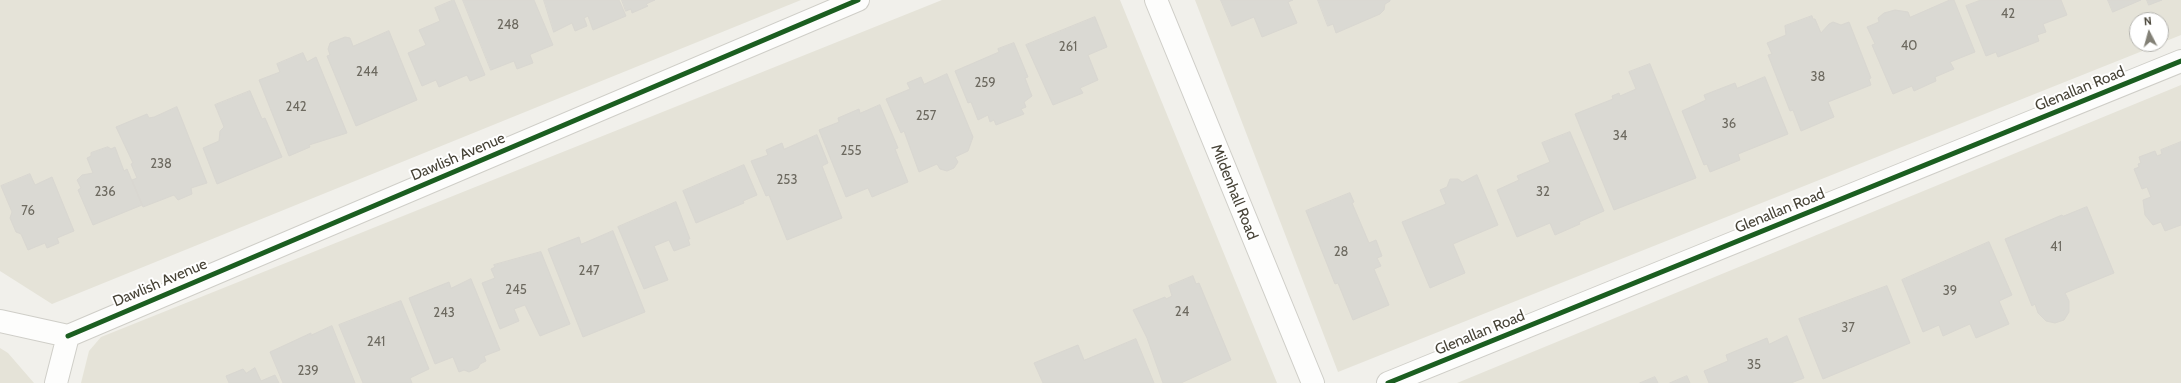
<!DOCTYPE html>
<style>
body{margin:0}
#map{position:relative;width:2181px;height:383px;overflow:hidden;background:#f1f0eb;font-family:Cabin,sans-serif}
canvas{display:block}
.north{position:absolute;left:2129px;top:12px;width:40px;height:40px;box-sizing:border-box;background:#fff;border:1px solid #b5b4af;border-radius:50%;rotate:354deg;font-size:11px;font-weight:700;line-height:16px;text-align:center;color:#474337}
.north::after{content:'';display:block;margin:auto;width:14px;height:18px;background:#828076;clip-path:polygon(50% 0,100% 100%,50% 72%,0 100%)}
</style>
<div id="map">
<canvas width="2181" height="383"></canvas>
<div class="north">N</div>
</div>
<script>
const context = document.querySelector('canvas').getContext('2d');
context.lineJoin = 'round';
function fill(path, color) { context.fillStyle = color; context.fill(path, 'evenodd'); }
function trace(path, color, width, dash) { context.strokeStyle = color; context.lineWidth = width; context.lineCap = dash ? 'butt' : 'round'; context.setLineDash(dash || []); context.stroke(path); }
function drawText(font, color, halo, rows, align = 'center') {
  context.font = font + ' Cabin,sans-serif'; context.lineWidth = 4; context.setLineDash([]); context.textBaseline = 'middle'; context.strokeStyle = halo; context.fillStyle = color; for (const [text, x, y, turn = 0] of rows) {
    context.save(); context.translate(x, y); context.rotate((+turn || 0) * Math.PI / 180); context.textAlign = isNaN(turn) ? turn : align; if (halo) context.strokeText(text, 0, 0); context.fillText(text, 0, 0); context.restore();
  }
}
fill(new Path2D(`
 M0,0h801l-749,304 -52,-33z
 M942,0h178l157,383h-1196l8,-32 12,-14z
 M1195,0h986v35l-20,8v-23h-24v24h23l-822,328z
 M2181,85v298h-724z
 M0,348l8,5 26,30h-34z`), '#e5e3d8');
const building = new Path2D(`
 M454,0l31,75 -15,6 -3,-6 -28,12 -3,-7 -14,6 -14,-33 18,-8 -7,-15 21,-9 -5,-13z
 M463,0h71l19,45 -22,9 -1,1 3,8 -16,6 -3,-8 -23,9z
 M544,0h75l7,16 -33,14 -5,-14 -4,2 3,8 -12,5 -3,-8 -18,9z
 M622,0h33l-9,4 2,2 -16,7 -1,-4 -5,2z
 M1221,0h72l-5,2 9,21 -35,14 -8,-20 -22,9z
 M1318,0h72v1l-5,3 -1,6 -4,4 -44,19 -3,-9 -5,2z
 M1950,0h4l21,52 -25,10 4,7 -19,8 1,4 -22,10 -2,-5 -19,8 -21,-49 3,-1 -8,-17 12,-5 -1,-4 6,-5 11,-3 13,2 2,5z
 M1981,0h80l6,15 -24,9 3,8 -9,3 2,6 -41,16 -2,-5 -10,4 -20,-50z
 M2108,0h33l-28,12z
 M2147,0h15l-13,5z
 M1812,16l1,3h2l6,14 8,-9 4,-2 8,3 8,-3 22,56 -2,1 2,6 -43,17 6,15 -33,14 -8,-21 -3,1 -22,-56 4,-1 -5,-11 19,-8 -1,-9z
 M1095,17l12,30 -19,8 10,25 -18,8 3,5 -30,12 -27,-60z
 M389,31l28,69 -61,26 -29,-70 3,-1 -2,-6 2,-6 15,-6 5,1 3,8z
 M1014,43l14,34 -3,1 7,18 -8,6 2,5 -5,2 3,5 -28,11 -2,-5 -4,2 -2,-7 -10,5 -7,-18 -3,1 -13,-32 44,-19 -1,-3z
 M303,53l4,9 9,-5 31,76 -38,12 1,2 -21,9 -30,-76 21,-8 -3,-8z
 M1650,64l46,114 -82,32 -39,-96 38,-15 -1,-3 7,-3 1,3 16,-7 -7,-17z
 M947,74l26,63 -5,14 -13,6 3,5 -4,6 -7,3 -7,-2 -3,-5 -18,8 -15,-41 -3,2 -15,-34 24,-10 -3,-6 14,-6 3,7z
 M1765,77l23,57 -50,20 2,6 -30,12 -3,-8 -3,1 -22,-54 24,-11 -2,-5 31,-12 2,5z
 M250,91l12,28 3,-1 17,39 -65,27 -14,-36 16,-7 1,-10 4,-4 -9,-22z
 M880,105l18,43 -3,1 13,33 -36,15 -4,-9 -22,9 -27,-67 20,-8 -1,-4 21,-9 1,4z
 M177,107l30,76 -16,5 1,6 -14,6 -4,-5 -31,12 -11,-27 5,-2 -6,-14 2,-1 -17,-36 31,-13 2,4 5,-1z
 M1570,132l34,79 -25,11 1,2 -25,11 -5,-12 -33,14 -20,-47 22,-10 -2,-4 33,-14 -8,-19z
 M817,135l11,28 -6,3 20,52 -55,22 -18,-45 -3,1 -15,-35 17,-6 -2,-5 16,-7 2,6z
 M2181,142v83l-16,6 -4,-9 -8,3 -8,-10 -2,-15 8,-3 -4,-10 -5,2 -8,-20 5,-2 -1,-3 3,-1 -2,-6 16,-6 2,5 5,-2 -1,-4z
 M108,147l3,2 4,-2 9,24 3,-2 15,36 -49,20 -15,-35 3,-2 -4,-8 5,-5 11,-2 -6,-15 4,-2v-3z
 M744,165l13,30 -14,6 1,2 -48,20 -13,-32z
 M30,174l5,11 17,-8 22,54 -17,7 2,5 -12,5 -2,-5 -17,7 -7,-16 -5,-2 -6,-14 2,-6 -11,-26z
 M1477,175l21,50 -45,19 12,29 -35,15 -28,-66 44,-18 -6,-14 7,-3 3,-8h8l4,3z
 M1350,193l4,9 -2,1 17,40 7,-3 6,16 -5,2 4,8 -7,3 15,36 -36,15 -15,-37 -3,1 -29,-73z
 M676,202l14,37h-2l2,6 -16,6 -5,-11 -15,6 14,34 -24,9 -26,-62z
 M2087,207l27,66 -49,20 4,8v11l-5,8 -9,3 -9,-2 -8,-8 -3,-9 -3,2 -27,-67 57,-24 1,1z
 M613,231l32,81 -62,25 -35,-88 31,-12 2,7z
 M1989,242l23,53 -13,6 10,23 -33,14 -6,-14 -27,12 -4,-11 -16,7 -21,-52z
 M541,252l29,72 -30,12 -15,-31 -11,4 5,12 -19,8 -18,-46 13,-5 -4,-9 4,-2 -1,-2z
 M1193,276l3,8 3,-1 32,77 -50,23h-18l-16,-45 -14,-28 32,-13 1,2 6,-3 -3,-10z
 M471,279l29,71 -16,6 2,5 -6,3 -2,4 -9,4 -5,-2 -5,2 -6,-15 -18,7 -26,-66 40,-16 2,6z
 M1887,286l23,57 -87,36 -24,-60z
 M401,301l28,68 -19,9 2,5h-49l-24,-58z
 M332,326l23,57h-72l-13,-31 41,-19v2z
 M1787,336l17,42 -13,5h-82l-5,-12 24,-10 -2,-6 41,-17 2,6z
 M1136,339l18,44h-111l-9,-20 44,-18 6,15z
 M255,368l6,13 14,-6 4,8h-50l-3,-7 17,-7 3,4z
 M1687,376l3,7h-20z
 M1655,377l3,6h-18z`);
fill(building, '#dad9d3');
trace(building, '#d9d7d1', 1);
const minor = new Path2D(`
 M1156,0l157,383
 M0,321l68,15
 M68,336l790,-336
 M56,383l12,-47
 M1388,383l793,-322`);
trace(minor, '#cfcec8', 24);
trace(minor, '#fdfdfc', 22);
trace(new Path2D(`
 M68,336l790,-336
 M1388,383l793,-322`), '#1b5e20', 5);
drawText('13px', '#6c695f', null, [
 ["42",2008,14],
 ["248",508,25],
 ["40",1909,46],
 ["261",1068,47],
 ["244",367,72],
 ["38",1818,77],
 ["259",985,83],
 ["242",296,107],
 ["257",926,116],
 ["36",1729,124],
 ["34",1620,136],
 ["255",851,151],
 ["238",161,164],
 ["253",787,180],
 ["236",105,192],
 ["32",1543,192],
 ["76",28,211],
 ["41",2056,247],
 ["28",1341,252],
 ["247",589,271],
 ["245",516,290],
 ["39",1950,291],
 ["24",1182,312],
 ["243",444,313],
 ["37",1848,328],
 ["241",376,342],
 ["35",1754,365],
 ["239",308,371]
]);
drawText('15px', '#474337', '#fff', [
 ["Glenallan Road",2080,89,-22],
 ["Dawlish Avenue",458,157,-23],
 ["Mildenhall Road",1234,192,68],
 ["Glenallan Road",1780,211,-22],
 ["Dawlish Avenue",160,283,-23],
 ["Glenallan Road",1480,333,-22]
]);
</script>
